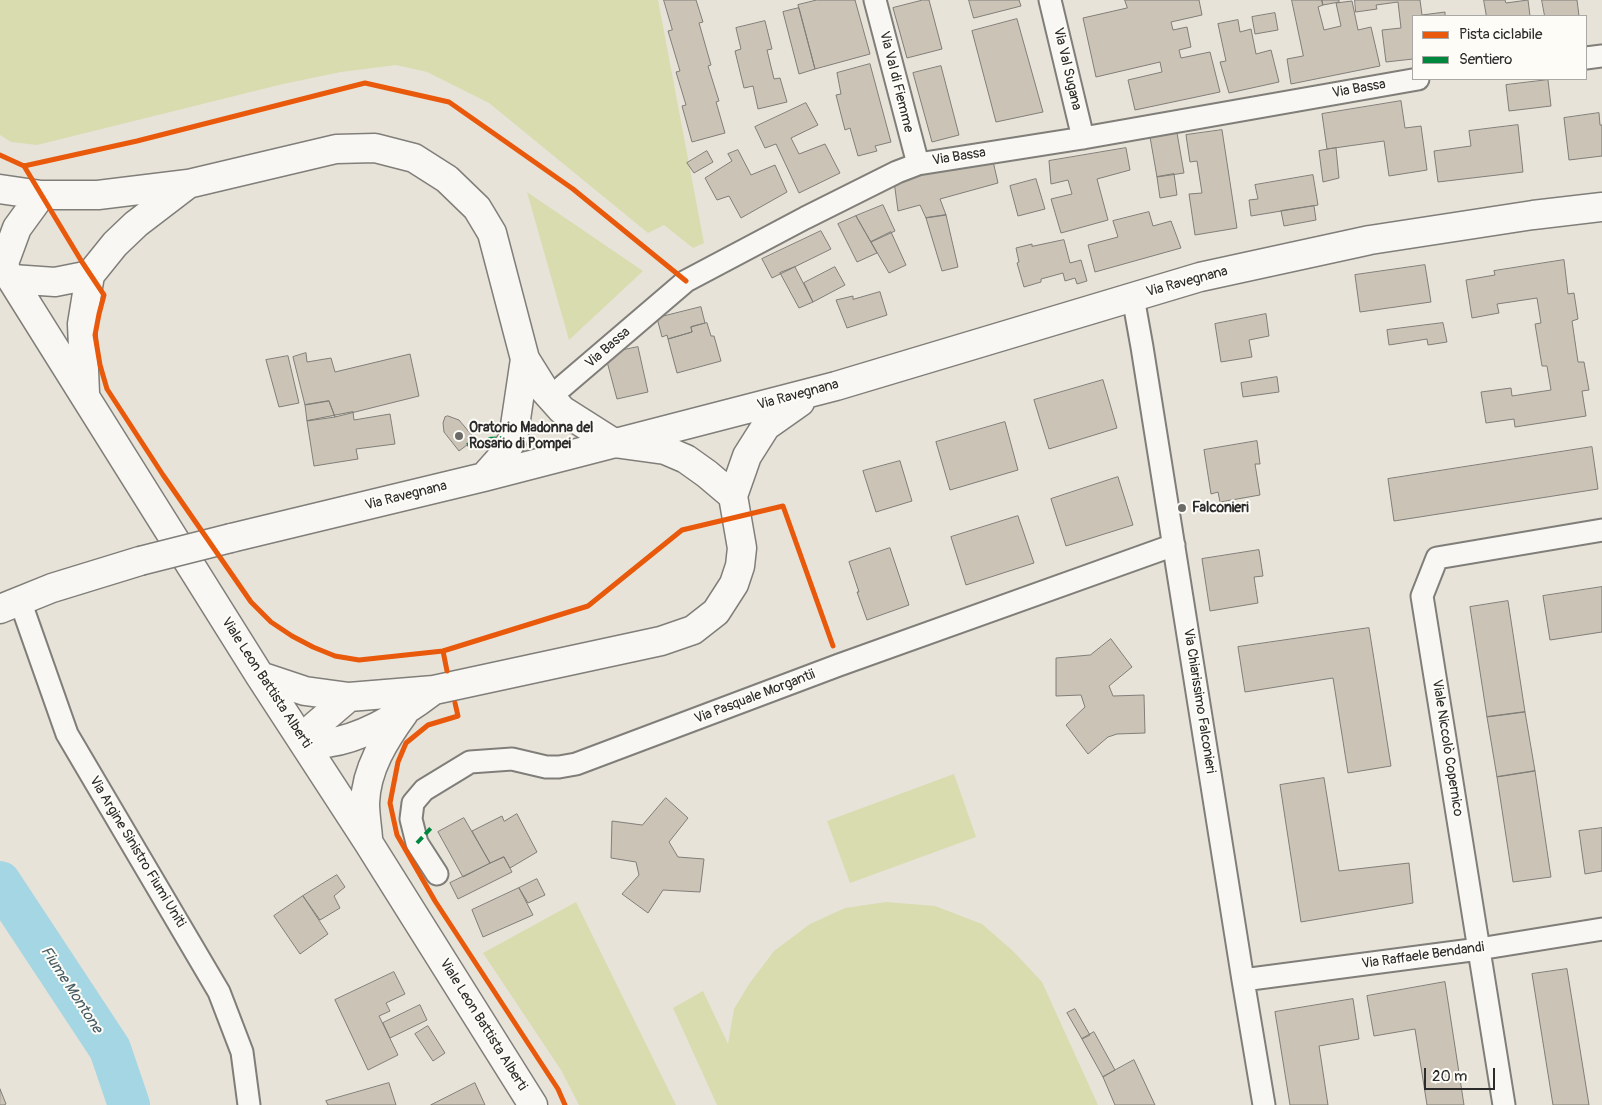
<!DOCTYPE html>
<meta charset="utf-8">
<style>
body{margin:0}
#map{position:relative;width:1602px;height:1105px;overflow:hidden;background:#e8e3d9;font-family:Pangolin,sans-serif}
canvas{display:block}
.legend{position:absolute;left:1412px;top:15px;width:175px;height:65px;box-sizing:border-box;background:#fdfcf7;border:1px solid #a9a8a5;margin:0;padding:6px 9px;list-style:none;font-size:15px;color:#2b2b2b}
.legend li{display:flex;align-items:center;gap:10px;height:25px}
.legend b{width:25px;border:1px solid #a9a8a5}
.scale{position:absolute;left:1424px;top:1068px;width:71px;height:22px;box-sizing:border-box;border:2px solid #2b2b2b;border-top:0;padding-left:6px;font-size:15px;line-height:18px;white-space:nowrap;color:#2b2b2b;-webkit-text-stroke:4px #fdfcf7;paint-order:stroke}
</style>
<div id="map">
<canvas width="1602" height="1105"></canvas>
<ul class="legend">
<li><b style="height:6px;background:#e8590c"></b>Pista ciclabile</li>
<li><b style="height:6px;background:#00873e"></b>Sentiero</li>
</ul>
<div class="scale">20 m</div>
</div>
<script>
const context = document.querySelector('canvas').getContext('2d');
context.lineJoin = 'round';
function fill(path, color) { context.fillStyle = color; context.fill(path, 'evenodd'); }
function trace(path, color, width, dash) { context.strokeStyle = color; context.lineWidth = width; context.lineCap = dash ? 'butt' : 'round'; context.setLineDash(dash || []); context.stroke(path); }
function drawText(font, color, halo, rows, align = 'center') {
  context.font = font + ' Pangolin,sans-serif'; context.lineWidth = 4; context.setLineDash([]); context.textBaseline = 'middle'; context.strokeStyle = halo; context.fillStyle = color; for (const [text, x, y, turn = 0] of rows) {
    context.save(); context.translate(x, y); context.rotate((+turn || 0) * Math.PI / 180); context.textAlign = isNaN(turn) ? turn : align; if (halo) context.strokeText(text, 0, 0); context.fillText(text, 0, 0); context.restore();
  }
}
fill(new Path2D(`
 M0,0h658l46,243 -11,5 -29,-23 -16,8 -159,-130 -62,-31 -31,-7 -55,7 -58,12 -246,61 -26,-3 -11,-7z
 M527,192l116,79 -74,69z
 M954,774l22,63 -126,46 -23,-62z
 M576,902l100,203h-97l-18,-35 -78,-117z
 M886,902l49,4 47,18 31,27 29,31 56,123h-381l-44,-97 30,-17 25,53 6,-35 15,-25 25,-33 36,-27 35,-16z`), '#d8dcae');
trace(new Path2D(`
 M0,882l110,167 19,56`), '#a4d6e4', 42);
const building = new Path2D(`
 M664,0h32l7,22 -4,1 12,42 -3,1 11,35 -3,1 9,31 -33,9 -10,-36 4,-1 -10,-33 4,-1 -12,-40 4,-1z
 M817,0h38l15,54 -55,15 -17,-64z
 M923,0h6l13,49 -35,9 -14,-50z
 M969,0h50l2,6 -47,12z
 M1125,0h74l3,15 -31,7 2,8 14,-3 4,20 -12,3 2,8 29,-6 10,40 -85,18 -7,-30 34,-8 -2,-10 -64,15 -13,-59 44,-10z
 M1292,0h30l1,5 -5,2 6,23 17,-4 -5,-23 16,-2 6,29 13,-3 9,39 -89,18 -4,-25 16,-3z
 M1322,0h17v2l-16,3z
 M1355,0h65l2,15 23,-3v4h-32v43l-27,3 -4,-32 19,-2 -3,-26 -22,3 1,4 -21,3z
 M1484,0h21l1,3 22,-3 2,16h-50h6z
 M1542,0h35l2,16h-34z
 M799,8l16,61 -16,5 -16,-62z
 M1275,13l3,17 -23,4 -3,-17z
 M1017,19l26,93 -47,10 -24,-91z
 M1238,20l2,12 11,-3 5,25 15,-4 8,32 -50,11 -9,-31 6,-1 -8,-37z
 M765,21l7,28 -5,1 7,29 6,-1 7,24 -29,7 -5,-23 -9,2 -9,-37 6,-2 -5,-21z
 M870,64l21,78 -16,4 2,5 -19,5 -8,-28 -5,2 -9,-35 5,-1 -4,-21z
 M941,66l18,69 -27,7 -19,-69z
 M1548,80l3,26 -42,5 -3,-26z
 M1401,101l4,27 16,-2 6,44 -38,6 -5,-35 -57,8 -5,-35z
 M806,103l12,22 -27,13 8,16 26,-10 15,29 -41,20 -23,-49 -11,4 -10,-21z
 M1599,113l1,12h2v31l-33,4 -5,-42z
 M1518,125l5,47 -85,10 -4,-31 37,-5 -2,-15z
 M1222,130l15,98 -42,7 -6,-41 13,-1 -5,-32 -7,1 -4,-27z
 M1177,133l7,40 -27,4 -7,-40z
 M1126,148l4,22 -33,9 11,41 -47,13 -10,-34 21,-5 -4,-14 -17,4 -2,-23z
 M1336,148l3,30 -16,4 -4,-31z
 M738,150l13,25 24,-10 12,27 -46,26 -12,-22 -12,4 -12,-22 27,-17 -4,-7z
 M707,151l6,11 -19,11 -7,-10z
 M993,161l5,22 -58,16 6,16 -20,3 -6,-13 -22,6 -4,-30z
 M1174,174l3,21 -17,3 -3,-21z
 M1313,175l5,30 -67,11 -2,-16 9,-1 -3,-14z
 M1036,179l9,30 -27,7 -8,-30z
 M883,205l12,26 -24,11 -15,-26z
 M1314,206l2,14 -32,6 -3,-15z
 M1149,212l4,14 18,-5 10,27 -86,24 -7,-27 30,-8 -5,-16z
 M946,215l12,52 -16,4 -16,-53z
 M856,216l21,37 -20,9 -19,-38z
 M821,231l10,18 -59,29 -10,-19z
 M891,232l15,33 -17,8 -18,-31z
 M1064,240l6,23 11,-3 6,21 -10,3 -2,-6 -10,3 -2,-8 -22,6v3l-17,5 -7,-24 2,-1 -3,-14 16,-4v2z
 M1564,260l4,34 6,-1 4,26 -6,2 6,41h6l5,28 -7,1 4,25 -71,11 -1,-8 -28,4 -5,-31 30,-4 1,8 39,-6 -4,-24h-5l-7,-42 6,-1 -4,-25 -40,6 2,9 -27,5 -6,-38 29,-5 -1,-4z
 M1425,265l6,37 -71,10 -5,-37z
 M795,267l18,35 -14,6 -19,-35z
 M835,267l10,18 -32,17 -9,-19z
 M880,292l7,23 -40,13 -11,-28 17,-4v3z
 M701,307l4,16 -14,4 1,5 -24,7 -1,-4 -5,2 -5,-19z
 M1266,314l3,22 -20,4 3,17 -31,5 -6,-38z
 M707,323l4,13h3l7,25 -44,12 -9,-34 24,-7 -1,-5z
 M1443,323l4,19 -19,3 -1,-6 -38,6 -2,-15z
 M638,347l10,45 -31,7 -12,-45z
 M306,353l1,9 24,-4 4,14 75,-18 9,42 -84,21 -6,-16 -24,4 -12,-48z
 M288,356l11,47 -20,4 -13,-47z
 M1277,377l2,15 -36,5 -2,-14z
 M1103,380l14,48 -68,21 -15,-49z
 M329,401l6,16 -28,4 -2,-16z
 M353,412l1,8 36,-6 5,30 -39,5 2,10 -44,7 -7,-45z
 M448,416l11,4 16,19 -16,12 -15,-19 -1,-9 2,-6z
 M1005,422l13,48 -68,20 -14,-48z
 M1257,441l3,23h-5l5,31 -40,7 -2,-10 -7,2 -7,-44z
 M1592,447l6,42 -204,32 -6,-42z
 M900,461l12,40 -36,11 -13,-41z
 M1118,477l15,48 -67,21 -15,-47z
 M1018,516l16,47 -68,22 -15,-48z
 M890,548l19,57 -42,15 -10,-28h2l-10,-30z
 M1259,550l4,26 -9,1 4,26 -48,8 -8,-52z
 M1602,587v45l-52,8 -7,-44z
 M1508,601l17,111 -38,5 -17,-110z
 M1369,628l22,138 -43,7 -15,-95 -88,14 -7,-45z
 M1111,639l21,28 -23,19 4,10 31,-1 1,38 -28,1 -9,3 -20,17 -22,-29 19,-18 -4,-12 -25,1v-38l34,-3z
 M1525,712l10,59 -38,6 -10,-60z
 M1535,771l16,106 -38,5 -16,-105z
 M1324,778l15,93 70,-8 4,40 -112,19 -21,-137z
 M666,798l22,20 -19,24 9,15 26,2 -4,33 -37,-2 -15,23 -26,-19 17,-19 -3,-13 -25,-4 1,-37 30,4z
 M517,814l20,38 -27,16 -6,-11 -14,6 -18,-32 30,-15 2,5z
 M464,818l26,45 -27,14 -25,-45z
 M1602,828v43l-17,3 -6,-43z
 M504,857l8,15 -54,27 -8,-16z
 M337,875l8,12 -11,9 6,12 -20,12 -17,-24z
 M537,879l8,16 -17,8 -9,-15z
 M519,888l14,27 -50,22 -11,-27z
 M303,896l25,38 -28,20 -26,-38z
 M1567,969l22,136h-36l-21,-131z
 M394,972l11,22 -19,9 4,8 -11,5 19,39 -30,15 -33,-70z
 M1445,982l19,123h-37l-12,-76 -41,7 -7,-40z
 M1353,999l6,40 -40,7 9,59h-38l-15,-93z
 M420,1005l7,15 -37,18 -7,-15z
 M1075,1009l15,26 -8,4 -15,-26z
 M428,1026l17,27 -12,8 -18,-27z
 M1094,1032l21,38 -12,7 -21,-38z
 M1134,1060l21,45h-40l-12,-28z
 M389,1083l7,22h-68l-2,-4z
 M475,1083l10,22h-54z
 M0,1089l6,15 -2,1h-4z`);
fill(building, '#cbc3b6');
trace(building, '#807e79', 1);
const street = new Path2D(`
 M875,0l43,164
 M1050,0l33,138
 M1586,58l16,-2
 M1133,297l9,50 101,633 21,125
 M562,387l124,-106 119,-63 92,-46 21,-8 165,-26 335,-59
 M17,602l7,10 43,122 152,258 23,60 7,53
 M437,874l-20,-31 -6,-24 2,-16 11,-13 46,-28 42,-3 34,8h13l17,-3 263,-99 335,-120
 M1243,980l236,-31 123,-20
 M1504,1105l-82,-509 15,-38 165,-28`);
const secondary = new Path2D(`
 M0,189l41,6h57l90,-11 148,-35 39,-1 39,10 33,21 30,29 15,25 33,126 20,32 17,19 52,33 51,7 21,9 21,15 26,22
 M0,261l260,415 108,166 165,263
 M3,266l14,-38 24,-33
 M12,279l43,3 35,-7
 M85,393l-3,-69 8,-49 25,-31 21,-20 51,-39
 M484,477l16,-18 13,-20 12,-80
 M231,538l253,-61 352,-91 364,-109 170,-37 163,-25 69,-8
 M0,609l52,-21 88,-27
 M260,676l45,15 44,6 85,-7 227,-49 32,-11 23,-18 18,-28 6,-18 2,-18 -9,-52 14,-40 19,-30 34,-24
 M304,741c7,1 16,3 23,2 38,-5 77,-30 107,-53
 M304,741l11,-15 34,-29
 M368,838c-1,-12 -3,-24 -3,-35 1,-34 20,-64 39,-90`);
trace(street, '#807e79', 25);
trace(secondary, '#807e79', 31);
trace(street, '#f8f7f4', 21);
trace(secondary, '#f8f7f4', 28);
const secondaryBridge = new Path2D(`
 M140,561l91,-23`);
trace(secondaryBridge, '#807e79', 31, []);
trace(secondaryBridge, '#f8f7f4', 28);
trace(new Path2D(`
 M488,439l14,-1
 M467,445l7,-3
 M417,843l15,-16`), '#00873e', 4, [8, 4]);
trace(new Path2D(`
 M0,155l24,11 113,-25 228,-58 84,19 124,87 113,92
 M24,166l58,96 22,33 -5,19 -4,21 5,30 7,24 56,86 88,127 20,20 21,14 21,11 22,9 24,4 84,-9
 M447,671l-4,-20 145,-45 94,-76 101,-24 50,140
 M455,703l3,13 -30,9 -22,18 -8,19 -8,41 7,32 38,66 123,188 7,16`), '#e8590c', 5);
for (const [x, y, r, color] of [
 [459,436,5,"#6d6b68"],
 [1182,508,5,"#6d6b68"]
]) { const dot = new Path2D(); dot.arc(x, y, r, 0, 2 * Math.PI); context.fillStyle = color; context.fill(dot); trace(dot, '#fdfcf7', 2); }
drawText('14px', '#2b2b2b', '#fdfcf7', [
 ["Via Val Sugana",1067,69,77],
 ["Via Val di Fiemme",896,82,76],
 ["Via Bassa",1359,89,-10],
 ["Via Bassa",959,157,-9],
 ["Via Ravegnana",1187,282,-15],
 ["Via Bassa",608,348,-41],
 ["Via Ravegnana",798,395,-15],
 ["Via Ravegnana",406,496,-14],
 ["Viale Leon Battista Alberti",266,683,57],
 ["Via Pasquale Morgantii",755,697,-21],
 ["Via Chiarissimo Falconieri",1199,701,81],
 ["Viale Niccolò Copernico",1447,748,81],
 ["Via Argine Sinistro Fiumi Uniti",137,852,59],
 ["Via Raffaele Bendandi",1423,956,-8],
 ["Viale Leon Battista Alberti",483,1025,58]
]);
drawText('bold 14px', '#2b2b2b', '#fdfcf7', [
 ["Oratorio Madonna del",469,428],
 ["Rosario di Pompei",469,444],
 ["Falconieri",1192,508]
], 'left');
drawText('italic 15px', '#475d64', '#fdfcf7', [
 ["Fiume Montone",71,990,57]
]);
</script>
